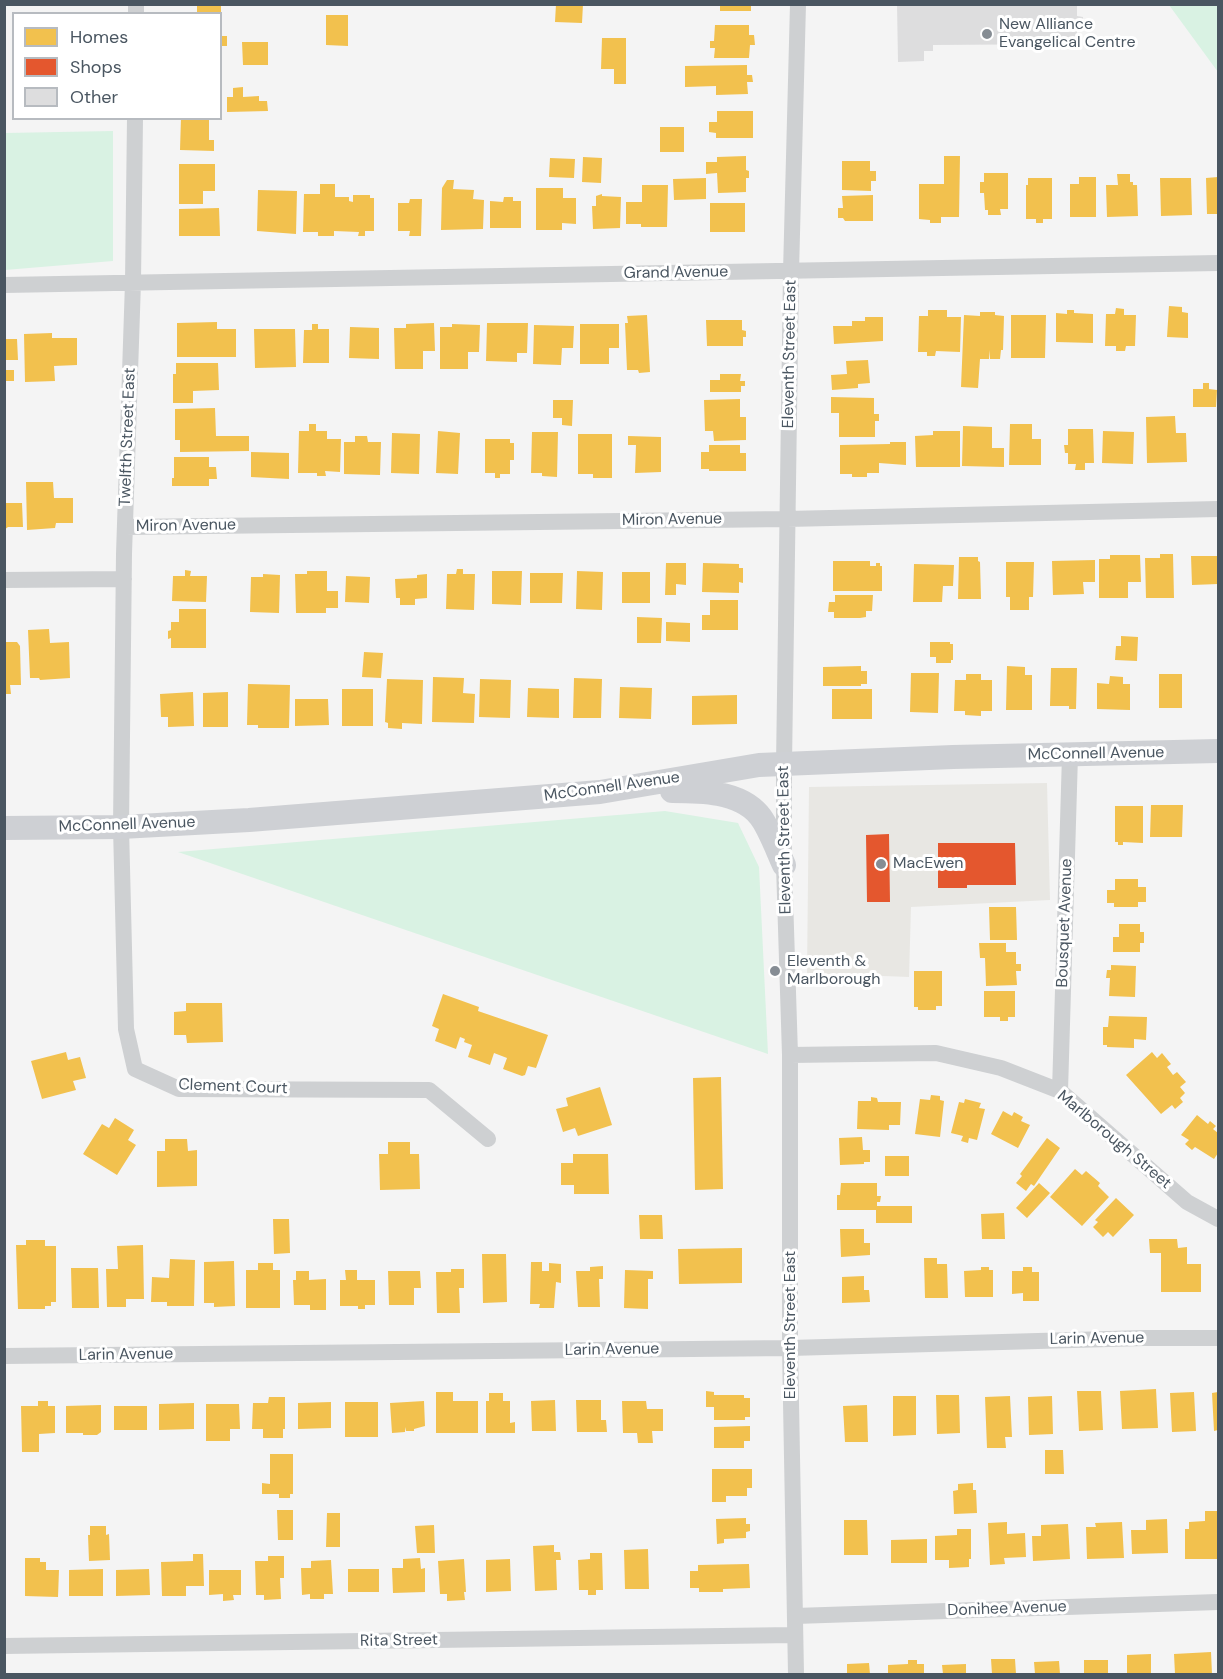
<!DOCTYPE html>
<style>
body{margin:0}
#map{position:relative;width:1223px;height:1679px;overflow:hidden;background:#f4f4f4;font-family:"DM Sans",sans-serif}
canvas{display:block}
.frame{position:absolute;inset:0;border:6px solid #4a5661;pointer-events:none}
.legend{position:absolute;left:12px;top:12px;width:210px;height:108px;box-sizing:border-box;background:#fff;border:2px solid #b7bbc0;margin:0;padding:8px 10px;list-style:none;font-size:18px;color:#4a5661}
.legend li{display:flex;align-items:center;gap:12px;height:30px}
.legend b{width:30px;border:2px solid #b7bbc0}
</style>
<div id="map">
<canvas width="1223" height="1679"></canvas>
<div class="frame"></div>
<ul class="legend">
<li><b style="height:16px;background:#f2c14e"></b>Homes</li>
<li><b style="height:16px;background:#e4572e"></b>Shops</li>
<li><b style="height:16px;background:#ddddde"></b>Other</li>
</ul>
</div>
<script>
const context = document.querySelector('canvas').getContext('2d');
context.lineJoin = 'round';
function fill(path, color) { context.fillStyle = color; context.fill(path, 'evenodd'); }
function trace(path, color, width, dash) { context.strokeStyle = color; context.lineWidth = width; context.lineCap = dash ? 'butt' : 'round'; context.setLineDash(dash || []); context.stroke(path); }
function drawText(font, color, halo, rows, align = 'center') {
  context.font = font + ' "DM Sans",sans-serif'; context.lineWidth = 6; context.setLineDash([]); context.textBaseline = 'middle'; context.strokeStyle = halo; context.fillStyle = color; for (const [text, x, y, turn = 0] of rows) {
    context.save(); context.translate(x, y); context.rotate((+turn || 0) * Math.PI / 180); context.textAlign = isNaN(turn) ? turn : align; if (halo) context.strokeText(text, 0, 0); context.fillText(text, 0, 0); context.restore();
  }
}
fill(new Path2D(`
 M1047,783l3,117 -139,7 -2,70 -102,-4 2,-186z`), '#e8e7e3');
fill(new Path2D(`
 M1169,5h49v67z
 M113,131v130l-108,9v-137z
 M665,811l73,12 21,44 9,187 -590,-202z`), '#d9f2e3');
fill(new Path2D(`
 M197,4h24v10h-24z
 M556,4h27l-1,19 -27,-1z
 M720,4h31v7h-31z
 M326,15h22v31l-22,-1z
 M715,25h34v10h5l1,10h-5l-1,13h-35l1,-10h-5v-7h4z
 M220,36h7v10h-7z
 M602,38h24v46h-12v-15h-13z
 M242,42h26v23h-25z
 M747,65v10h5l1,7h-6l1,12 -32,1v-9l-31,1v-21z
 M243,87v10l16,-1v5h8l1,10 -41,1v-15h6v-9z
 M717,111h36v27h-37v-5l-7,-1v-10h8z
 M181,118h28v22h5v11l-34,-1z
 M660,127h24v25h-24z
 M746,156v14l3,1v7h-3v14l-28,1 -1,-20 -11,1v-12h11v-5z
 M944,156h16l-1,61h-18v6h-11v-3l-11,-1v-35h25z
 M583,157l19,1 -1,25 -19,-1z
 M550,158l25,1 -1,19 -25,-1z
 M842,161h28v10h6v10h-5v10l-29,-1z
 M179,164h36v27h-12v13h-24z
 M984,173h24v36h-8l1,6h-13v-5h-3l-1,-17h-4v-11h4z
 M1117,174h13v8h3v3h4l1,31 -31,1 -1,-32h12z
 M1079,177h17v40h-26v-33h9z
 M1218,177v37h-11l-1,-36z
 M706,178v21l-32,1 -1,-21z
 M1028,178h24v41h-9v4h-7v-4h-10v-34h2z
 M1160,178h31l1,37 -31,1z
 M447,180h7l-1,9 21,1 -1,9 11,1 -1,29 -42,1 1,-42z
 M320,184h15v13h14v4l4,1v-7h17v3h4v33h-9v5h-7l1,-4 -25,-1v5h-16v-4h-15l1,-38h16z
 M642,185h26l-1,42h-26v-3h-15v-22h16z
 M536,188h27v10h13v26l-14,-1v7h-26z
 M258,190l39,1 -1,43 -39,-3z
 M602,194v2l19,1 -1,31 -27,1 -1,-23h4v-10z
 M873,195v26h-28l-2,-3h-5v-10h5l-1,-12z
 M504,197h9v4h8v27h-31v-27l13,1z
 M410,199h12l-1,37h-12l1,-5h-12v-28h11z
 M710,203h35v29h-35z
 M219,208l1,28h-41v-27z
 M1169,306l13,1v5l6,1v25l-21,-1z
 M1116,308l8,1v6h12l-1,31h-9l-1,5h-9v-5h-11l1,-32h9z
 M928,310h19v7h14l-1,35 -24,-1 -1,5h-8v-4h-9l1,-36h9z
 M1067,310h7v3l19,1v29l-37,-1v-29l11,1z
 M980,312h15v3l9,1 -1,34h-2l-1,9h-10v-9l-1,9h-9l-2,29 -17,-1 3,-72 16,1z
 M647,315l3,57 -11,1 -1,-3h-11l-2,-47h3l-1,-7z
 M1011,315h35l-1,43h-34z
 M865,317h18v24l-49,3 -1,-18h19v-5h13z
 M706,320h36v10l4,1v6h-3v9h-36z
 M217,322v7h19v28h-59v-34z
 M434,323l1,28h-12v18h-28l-1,-41h12v-4z
 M487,323h41l-1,30h-10v9l-31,-1z
 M312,324h6v5h11v34h-26l1,-33h8z
 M452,324l28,1 -1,27h-11v17h-28v-42h12z
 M580,324h39v24h-10v16h-29z
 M534,325l40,1 -1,22h-11l-1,17 -28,-1z
 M350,327l29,1v31l-30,-1z
 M254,329h41l1,38 -41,1z
 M52,333v5h25v27l-23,1 1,15 -30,1 -1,-48z
 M4,339h13l1,21h-14z
 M868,360l2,23 -12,1v4l-26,2 -1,-15 16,-1 -1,-13z
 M176,363h42l1,27 -26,1v12h-20v-29h3z
 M4,370h10v11h-10z
 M720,374h21l-1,7h5v5h-4v6h-31v-12h10z
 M1203,383h6v6l8,1 -1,17h-23v-18h10z
 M831,397l43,1v16h5v7h-4v16h-36v-24h-8z
 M740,399v18h6v23l-32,1 -1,-10h-8l-1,-31z
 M553,400h20l-1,26 -10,-1v-7h-9z
 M215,408l1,28h33v15l-69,1v-12h-5v-31z
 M1175,416l1,17h10l1,29 -40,1 -1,-46z
 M309,424h7v7h11v8h14l-1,33 -15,-1 1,5h-9v-3h-19l1,-42h10z
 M1010,424h22v15h9v26h-32z
 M963,426l29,1v21h12v19l-42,-1z
 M1068,429h25l1,34h-9v7h-10l1,-6h-8v-11h-3l-1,-8h4z
 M438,431l22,2 -2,41 -22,-1z
 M933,431h27v36h-44l-1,-31 18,-1z
 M1103,431l31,1 -1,32 -31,-1z
 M532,432h26l-1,45 -15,-1v-3h-11z
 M392,433l28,1 -1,40 -28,-1z
 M578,434h34v44h-19v-4h-15z
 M355,436h12l1,6h13l-1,33 -36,-1v-32h11z
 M628,436l33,1v35l-26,1 1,-28h-8z
 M485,439h25v4h4v17h-4v14h-10v4h-5v-5h-10z
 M890,442h16v23l-27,-2v10h-12v4h-15v-3h-12v-29l50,-1z
 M709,445h31v8h6v18h-37v-2h-8v-17h8z
 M251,452l38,1v26l-38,-2z
 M174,457h35v10h7l1,12h-8v7h-37v-8h2z
 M26,482h27l1,16h19v25h-17l-1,5 -28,2z
 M4,503h18l1,24h-15l-4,3z
 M1160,554h13l1,44h-28l-1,-40h15z
 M1110,555h30l1,27h-13v16h-29v-39h11z
 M1191,556h27v28l-26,1z
 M959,557h19v4l2,1 1,37h-23z
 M1095,560v22h-12l1,12 -31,1 -1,-34z
 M833,561h37v5h6v-3h4v3h2v25h-49z
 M1006,562h28l-1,35h-4v13h-19v-13h-4z
 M666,563h20v22l-10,-1v11h-11z
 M703,563l36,1v4h4v15l-4,-1v11l-37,-1z
 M914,564l40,1 -1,21h-10l-1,16h-29z
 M457,569h6v5h12l-1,36 -28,-1 1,-35h9z
 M185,570l6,1 -1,5h17l-1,26 -34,-1 1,-25h12z
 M307,571h20v20h11v17h-12v5h-30l-1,-39h12z
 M492,571h30l-1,34 -29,-1z
 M577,571l26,1 -1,38 -26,-1z
 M622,572h28v31h-28z
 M530,573h33l-1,30h-32z
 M263,574l17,1 -1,38 -29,-1 1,-35h12z
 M427,574v24l-12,1v6h-15v-7h-4l-1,-19 22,-1v-3z
 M346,576l24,1 -1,26 -24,-1z
 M835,595h38l-1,16h-6v6l-6,1h-26v-6h-6l1,-10h6z
 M710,600h28v30h-36v-15h8z
 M179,609h27v39h-35v-10l-3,1v-8l3,-1v-8h8z
 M637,617l25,1 -1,25h-24z
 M666,622l24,1v19l-24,-1z
 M49,629l1,14 19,-1 1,36 -30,2 -1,-2h-9l-2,-48z
 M1121,636l17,1 -1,24 -22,-1 1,-14h5z
 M4,642h13l3,4 1,39h-11l1,9h-7z
 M930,642h20v2h3v16h-2v3h-15v-6h-6z
 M364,652l19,1 -2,25 -19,-1z
 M861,666v5h6v13h-6v2h-38v-19z
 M1007,666l18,1v8h7v35h-26z
 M1051,668h26l-1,41h-7v-3h-19z
 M911,673h28l-1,40 -28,-1z
 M966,674h15v6h11v31h-11v5l-16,-1v-4h-11l1,-31h11z
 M1159,674h23v34h-23z
 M1110,676l13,1v7h7v26l-33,-1v-26l12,1z
 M433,677l31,1 -1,15 12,1 -1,29 -42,-1z
 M574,678l28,1 -1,39h-28z
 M387,679l36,1 -1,44 -20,-1v6l-14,-1v-5l-3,-1z
 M480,679l31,1 -1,38 -31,-1z
 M248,684l42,1 -1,43h-31v-3h-11z
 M620,687l32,1 -1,31 -32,-1z
 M528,688l31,1v29l-32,-1z
 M342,689h31v37h-31z
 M832,689h40v30h-40z
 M193,692l1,34 -26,1v-10h-7l-1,-23z
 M228,692v35h-25v-34z
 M737,695v29l-45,1v-29z
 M295,699h33l1,26 -34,1z
 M1151,805h32l-1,32h-32z
 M1115,806h28v37l-20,-1v3h-5v-3h-3z
 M1115,879h23v8h8v15h-8v5h-24v-4h-7v-13h8z
 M989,907h27l1,33h-27z
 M1119,924h21v8h4v11h-4v9h-27v-15h6z
 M979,943h27v9h10v12h5v7h-5l1,14 -31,1 -1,-28h-5z
 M1111,965l25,1 -1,31 -26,-1 1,-18h-4l1,-8h4z
 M914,971h28v35h-6v4h-18v-3h-4z
 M984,991h31v26h-7v4h-8v-4h-16z
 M443,994l36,13 -1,4 70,24 -12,33 -8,-2 -3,9 -3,1 -19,-7 4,-11 -13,-5 -4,12 -22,-8 4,-12 -8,-3 1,-3 -5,-2 -4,12 -21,-8 4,-12 -7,-3z
 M186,1003h36l1,39 -36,1 -1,-8h-12v-23l12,-1z
 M1109,1016l38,1 -1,23 -12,-1v9l-27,-1v-2h-4v-18h5z
 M66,1052l2,8 12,-3 6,21 -13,3 3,9 -34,9 -11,-38z
 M1152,1052l5,6 5,-5 9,11 -4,3 6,8 4,-3 9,10 -6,5 5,6 -5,5 3,4 -8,7 -3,-4 -11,9 -35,-39z
 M721,1077l2,112 -28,1 -2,-112z
 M600,1087l12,38 -34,11 -3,-8 -12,4 -7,-23 12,-3 -2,-8z
 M931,1095l9,1v4l4,1 -4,36 -25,-3 5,-35 10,1z
 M871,1097l6,1 1,4h23l-1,23h-11v5l-32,-1 1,-28h13z
 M965,1099l16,4 -2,5 6,1 -8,31 -8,-2 -1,5 -7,-2 2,-5 -12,-3 8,-31 5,1z
 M1003,1111l9,5 2,-4 9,5 -2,4 9,4 -12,23 -27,-14z
 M1197,1115l11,9 2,-3 6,5 -3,3 5,4v20l-4,6 -19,-12 -3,3 -7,-6 4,-4 -8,-5z
 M115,1118l19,12 -6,10 8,5 -19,30 -34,-21 19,-30 7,4z
 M862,1137l1,13h7v12h-6v2l-24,1 -1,-27z
 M1047,1138l13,10 -26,38 -3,-2 -5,7 -10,-8 6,-7 -2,-2z
 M165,1139h22l1,12 9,-1v36l-40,1v-36h8z
 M388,1142h22v12h9l1,35 -40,1 -1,-36h9z
 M573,1154h35l1,40h-35v-9h-13v-22h12z
 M885,1156h24v20h-24z
 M1075,1169l7,6 4,-4 14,12 -2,3 11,11 -27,29 -32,-29z
 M841,1183h36v13h4l-1,6h-3v4h35v17h-36v-13h-39v-15h3z
 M1039,1183l11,10 -23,25 -11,-10z
 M1116,1198l18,17 -21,22 -5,-5 -5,5 -10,-10 5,-5 -3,-2z
 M1004,1213l1,26h-23l-1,-25z
 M639,1215h23l1,24h-23z
 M273,1219h16l1,34 -16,1z
 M840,1229h24v14h6v12l-29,2z
 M1149,1239h28l1,9 9,-1v17h14v28h-40v-39h-11z
 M26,1240h19v6h11v56h-5v4h-6v3h-27l-2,-64h10z
 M143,1245l1,54h-18v8h-19l-1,-38h12l-1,-23z
 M742,1248v35l-63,1 -1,-35z
 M482,1254h24l1,48 -24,1z
 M924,1258h13v6h10l1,34h-23z
 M170,1259l25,1 -1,46h-27v-4h-16l1,-25 17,1z
 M234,1261l1,45 -21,1v-4h-10v-41z
 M531,1262h11v9h7v-8l12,1v19l-5,-1 -2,26h-15l1,-4h-10z
 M258,1263h15v7h7v38h-34v-38h12z
 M603,1266v13h-4l1,28h-22l-2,-36h14v-4z
 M981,1267h8v3h4v27h-28l-1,-26 17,-1z
 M1023,1267h9v5h7v29h-16v-8l-11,1v-23h11z
 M71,1268h27l1,40h-27z
 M451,1269h13v19h-5l1,25h-23l-1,-41h15z
 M345,1270h12v10h18v25h-10v4h-7v-3h-18v-26h6z
 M625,1270l28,1v8h-5v30l-24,-1z
 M296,1271h13v9l17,-1v31h-16v-5h-16l-1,-25h3z
 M388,1271h32l1,17h-7v17h-25z
 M864,1276v14h5l1,12 -28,1v-26z
 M1156,1389l2,39 -36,1 -2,-38z
 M706,1391l8,1v3h30v3h6v19h-5v3h-31v-13h-8z
 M1077,1391h24l2,39 -24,1z
 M436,1392h17v9h25v32h-42z
 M1194,1392l2,39 -24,1 -2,-39z
 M1218,1392v38l-4,1 -2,-38z
 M489,1393h14v8h7v22l5,-1v11h-29v-32h3z
 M936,1395h23l1,38 -23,1z
 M893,1396h23v39l-23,1z
 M1010,1396l2,41h-7l1,11h-19l-2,-51z
 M1052,1396l1,38 -24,1 -1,-38z
 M269,1397h16v32h-2v9h-20v-9h-11l1,-26h15z
 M555,1400l1,31h-24l-1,-30z
 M576,1400h25v20h5l1,12h-30z
 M38,1401h10v5h7v27l-16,1v18h-17l-1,-46h17z
 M424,1401l1,25 -11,3v2h-8l-1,-4v5l-13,1 -2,-30z
 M622,1401h24l1,8h16v22h-11l1,12h-15l-1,-10h-14z
 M331,1402v26l-33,1v-26z
 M345,1402h33v35h-33z
 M194,1403v26l-35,1v-26z
 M206,1404h33l1,25h-10v12h-24z
 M101,1405v27l-4,3h-14v-2h-17v-27z
 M867,1405l1,37h-23l-2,-36z
 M114,1406h33v24h-33z
 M750,1426v15h-6v7h-30v-21z
 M1045,1450h18l1,24h-19z
 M270,1454h23v40h-3v4h-11v-4h-17v-11l8,1z
 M712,1469h40v19h-5v8h-21v6h-14z
 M973,1483v7h3l1,23 -23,1 -1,-23 5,-1v-6z
 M277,1510h16v30h-15z
 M1205,1511h12l1,48h-33v-30h4v-7l16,-1z
 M327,1513h13v34h-14z
 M746,1518v6h4v7l-4,1v6l-22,1v4l-7,1 -1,-25z
 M1167,1519l1,34 -36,1 -1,-24h15v-10z
 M844,1520h23l1,35h-24z
 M1007,1522v12l18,-1 1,24 -22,1 1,6 -15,1 -2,-42z
 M1122,1522l2,36 -37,1 -1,-32h10l-1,-4z
 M1068,1524l2,35 -37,2 -1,-25h9v-11z
 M434,1525l1,28h-18l-2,-27z
 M90,1526h16v9l3,-1 1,26 -21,1 -1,-26h2z
 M957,1529h14v30h-2v8l-20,1v-8h-14v-24l22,-1z
 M927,1539v24h-36v-23z
 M554,1545v7h6l1,8h-5l1,30 -22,1 -2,-45z
 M648,1549l1,40h-24l-1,-39z
 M590,1553h12l1,37h-7v5h-8v-5h-9l-1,-30 12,-1z
 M193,1554h10l1,32h-18v10h-24l-1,-34 32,-1z
 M268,1556h16v22h-4l1,21 -17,1v-5h-8l-1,-34h13z
 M25,1558h15v4h6v8h13l-1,27 -33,-1z
 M420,1558l1,11 4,-1v24l-32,1 -1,-25h11v-9z
 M464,1559l2,33h-2l1,8 -18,1v-7h-7l-2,-33z
 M510,1559l1,32 -25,1v-32z
 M331,1560l2,34h-9v5h-14v-5l-8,1 -1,-27h10v-7z
 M749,1564l1,24 -27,1v3h-24v-4h-9v-17h8v-6z
 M103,1569v27h-34v-26z
 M149,1569l1,26 -34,1v-26z
 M348,1569h31v23h-31z
 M209,1570h32v25h-8l1,5 -11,1v-7l-14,1z
 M1211,1652l1,22h-37l-1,-20z
 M1151,1654v20h-24v-19z
 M991,1659h24l1,15h-24z
 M908,1660h9v4h7v10h-36v-9l20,-1z
 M1084,1660h24v14h-24z
 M1059,1661l1,13h-25l-1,-12z
 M869,1663l1,11h-23v-10z
 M966,1664v10h-23l-1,-9z`), '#f2c14e');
fill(new Path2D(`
 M889,834l1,68h-23l-1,-67z
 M938,843h77l1,42h-49v3h-29z`), '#e4572e');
fill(new Path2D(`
 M897,4h180v12l6,1v6h-6v21l-144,1v6h-9v10l-26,1z`), '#ddddde');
trace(new Path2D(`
 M136,14v-10
 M135,118l-2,164 -9,272 -3,273 5,202 9,40 44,20 250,1 59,49
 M4,285l1214,-22
 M125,527l662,-8 431,-10
 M4,580l120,-1
 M790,1055l146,-2 65,15 59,23 127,111 31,17
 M1060,1091l10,-336
 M4,1356l786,-8 354,-10h74
 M795,1616l423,-14
 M4,1646l790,-11
 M796,1674l-6,-326v-293l-6,-190v-100l7,-493 7,-268`), '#ced0d2', 16);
trace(new Path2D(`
 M672,791c28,0 67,0 87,24 9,10 19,37 25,50
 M4,828l117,-1 128,-7 351,-28 159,-27 194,-8 265,-6`), '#ced0d4', 24);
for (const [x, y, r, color] of [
 [987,34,6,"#868d94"],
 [881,864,6,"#868d94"],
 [775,971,6,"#868d94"]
]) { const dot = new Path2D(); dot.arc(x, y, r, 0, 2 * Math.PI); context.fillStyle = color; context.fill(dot); trace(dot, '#fff', 2); }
drawText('16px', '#4a5661', '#fff', [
 ["New Alliance",999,25],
 ["Evangelical Centre",999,43],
 ["MacEwen",893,864],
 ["Eleventh &",787,962],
 ["Marlborough",787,980]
], 'left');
drawText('16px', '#4a5661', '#fff', [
 ["Grand Avenue",676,273,-1],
 ["Eleventh Street East",790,354,-89],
 ["Twelfth Street East",128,437,-88],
 ["Miron Avenue",672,520,-1],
 ["Miron Avenue",186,526,-1],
 ["McConnell Avenue",1096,754,-1],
 ["McConnell Avenue",612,787,-8],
 ["McConnell Avenue",127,825,-2],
 ["Eleventh Street East",785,840,-91],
 ["Bousquet Avenue",1065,923,-88],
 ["Clement Court",233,1087,2],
 ["Marlborough Street",1114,1140,40],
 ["Eleventh Street East",791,1325,-90],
 ["Larin Avenue",1097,1339,-1],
 ["Larin Avenue",612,1350,-1],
 ["Larin Avenue",126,1355,-1],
 ["Donihee Avenue",1007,1609,-2],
 ["Rita Street",399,1641,-1]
]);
</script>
